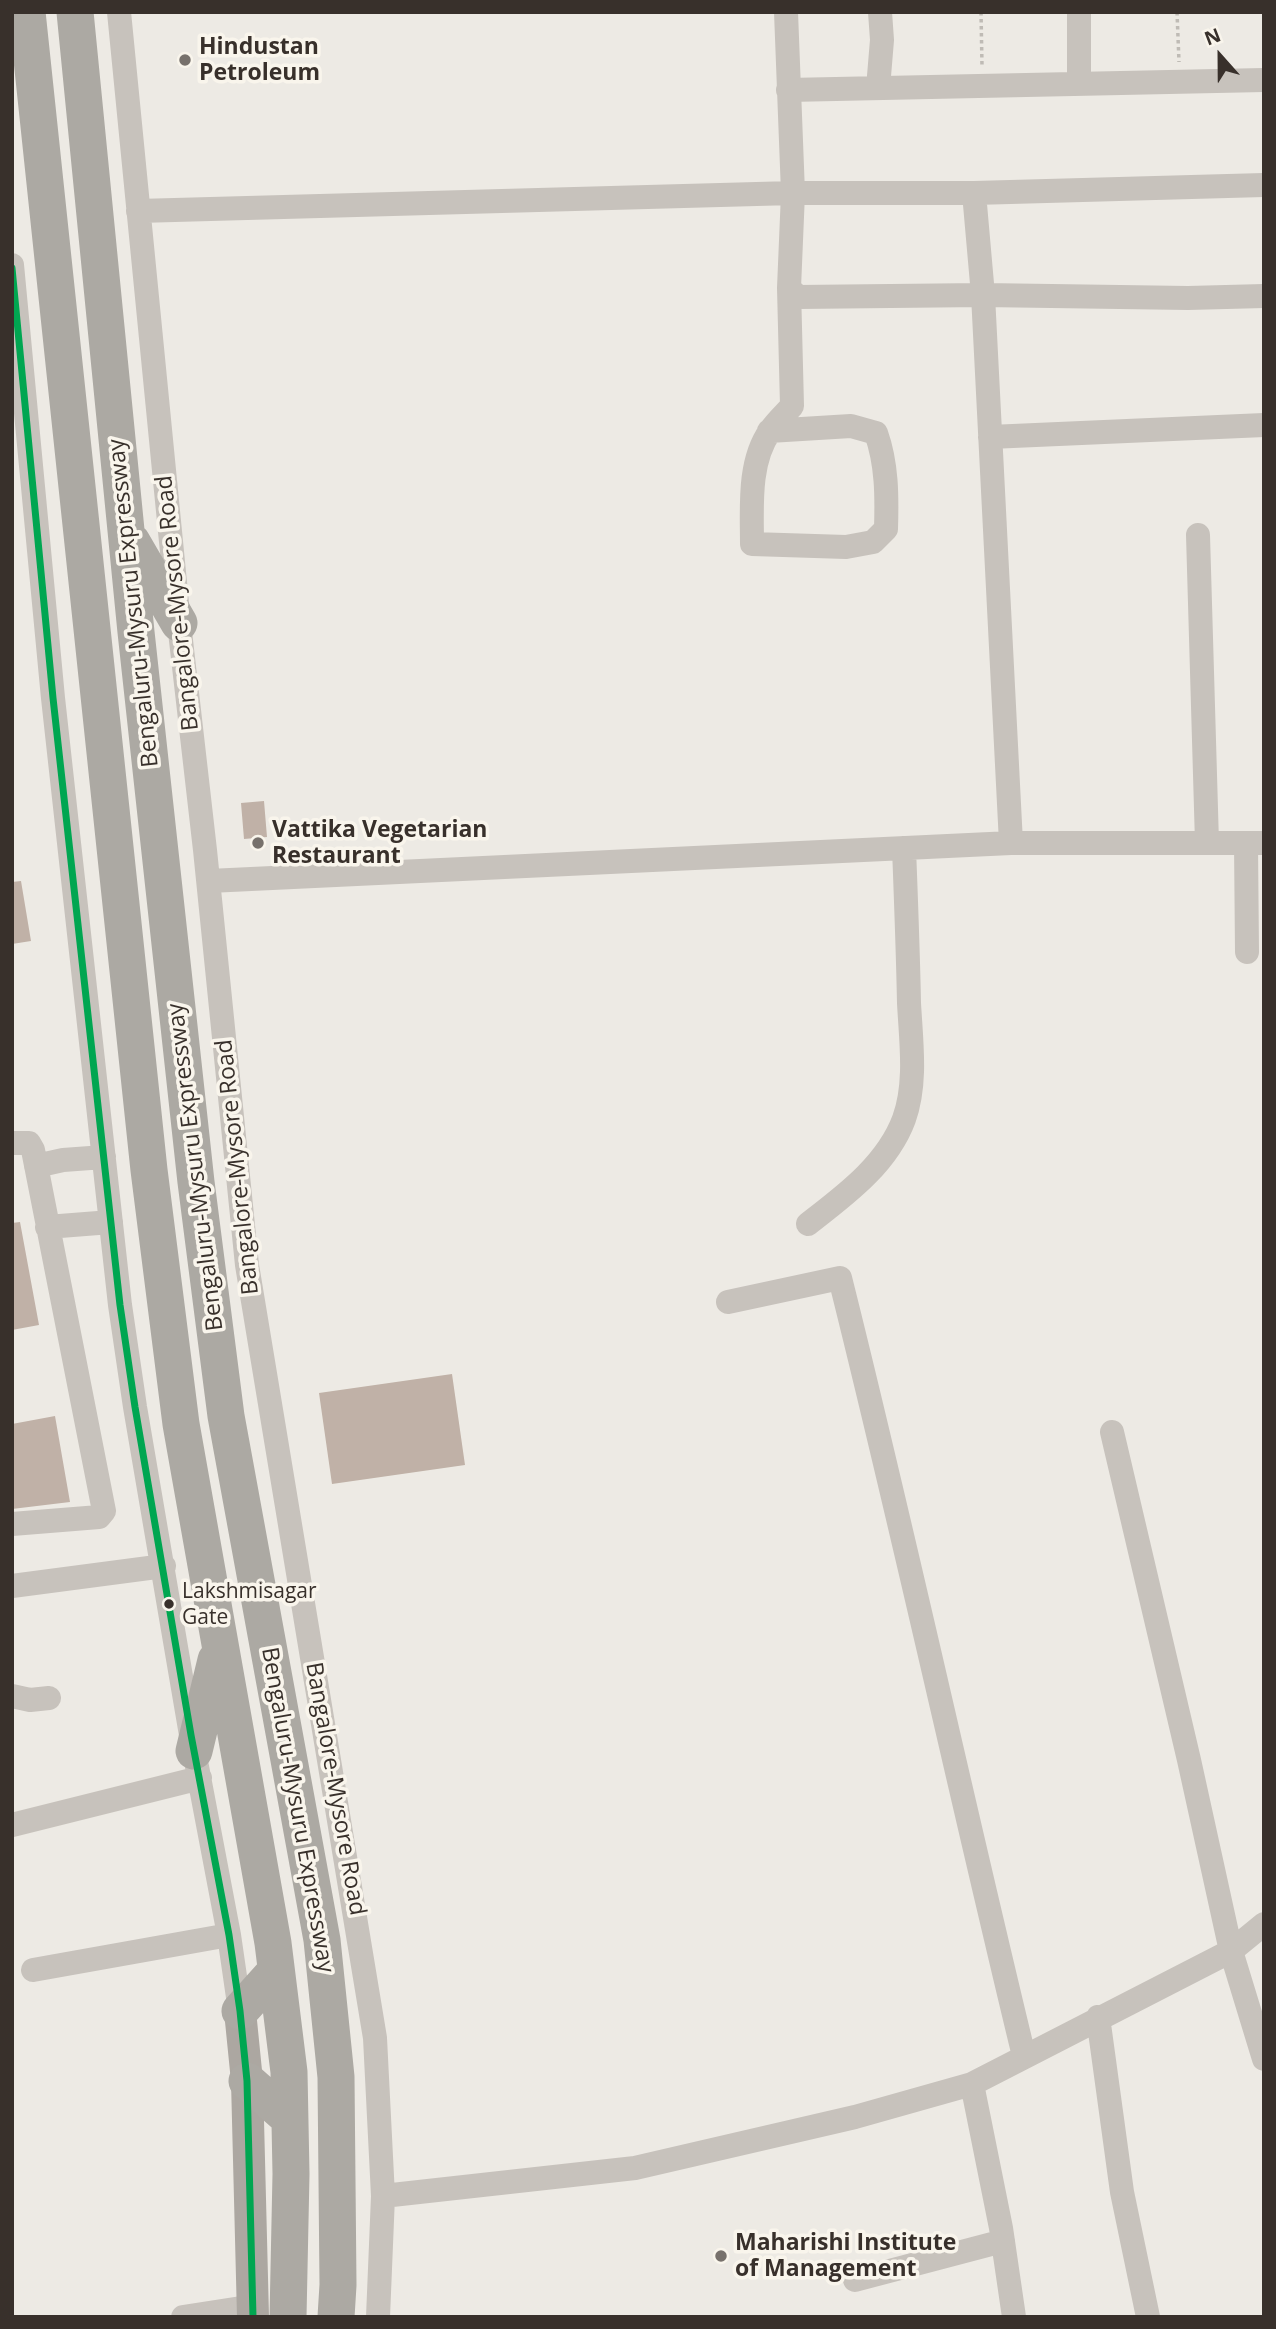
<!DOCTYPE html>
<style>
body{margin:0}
#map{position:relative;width:1276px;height:2329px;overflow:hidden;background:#edeae4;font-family:"Open Sans",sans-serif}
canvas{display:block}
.frame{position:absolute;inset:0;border:14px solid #38302b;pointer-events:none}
.north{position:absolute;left:1185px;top:21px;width:70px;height:70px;-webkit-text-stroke:5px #f9f5ec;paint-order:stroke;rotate:339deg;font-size:19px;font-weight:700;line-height:28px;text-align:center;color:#38302b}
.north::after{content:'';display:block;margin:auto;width:24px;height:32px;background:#38302b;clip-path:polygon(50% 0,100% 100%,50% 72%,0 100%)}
</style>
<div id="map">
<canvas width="1276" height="2329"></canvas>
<div class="frame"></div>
<div class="north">N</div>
</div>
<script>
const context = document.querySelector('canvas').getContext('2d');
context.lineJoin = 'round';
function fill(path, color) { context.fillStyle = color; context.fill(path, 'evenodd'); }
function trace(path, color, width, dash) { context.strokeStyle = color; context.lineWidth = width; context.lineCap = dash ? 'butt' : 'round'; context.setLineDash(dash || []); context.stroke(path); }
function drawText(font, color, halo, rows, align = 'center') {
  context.font = font + ' "Open Sans",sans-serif'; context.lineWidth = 7; context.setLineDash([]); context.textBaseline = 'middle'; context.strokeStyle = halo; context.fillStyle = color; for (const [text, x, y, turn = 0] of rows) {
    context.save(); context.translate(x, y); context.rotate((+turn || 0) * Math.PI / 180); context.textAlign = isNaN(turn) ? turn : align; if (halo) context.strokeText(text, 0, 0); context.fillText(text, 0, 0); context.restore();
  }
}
fill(new Path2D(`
 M264,801l3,36 -23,2 -3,-36z
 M21,881l10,60 -19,3v-62z
 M20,1222l19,103 -27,5v-107z
 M452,1374l13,91 -133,19 -13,-91z
 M55,1416l15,86 -58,7v-85z`), '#c0b1a7');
trace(new Path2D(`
 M981,12l1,54
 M1177,12l2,50`), '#bfbbb5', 3.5, [3.5, 3.5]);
trace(new Path2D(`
 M119,12l60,611 26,227 42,415 128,773 8,158 -5,121
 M786,12l7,181 -4,95 9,9 185,-2 205,3 76,-2
 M1079,12v72
 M878,88l4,-48 -2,-28
 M788,90l476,-10
 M974,193l9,102 28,548
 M138,211l655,-18h181l290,-8
 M12,265l41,433 67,607 15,102 56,328 38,200 11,76
 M769,431l82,-5 25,7c11,31 11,63 10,96l-13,13 -27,5 -94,-3c0,-36 -4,-82 18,-113 6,-9 15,-17 22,-25l-3,-118
 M990,437l274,-12
 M1198,535l9,308
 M1246,843l1,109
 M209,881l802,-38h253
 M12,1143h17l4,7 71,361 -5,6 -87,7
 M36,1166l27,-6 41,-3
 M808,1224c36,-28 79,-59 96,-105 13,-36 7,-78 5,-116 -1,-52 -3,-103 -5,-155
 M47,1227l64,-5
 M728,1302l112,-24c65,259 121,519 184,778
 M1112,1432l77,328 42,191 33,108
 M12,1586l152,-20
 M12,1696l18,4 19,-2
 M12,1825l188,-47
 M33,1970l196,-35
 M1098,2017l24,175 26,125
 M972,2084l29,144 13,89
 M383,2196l252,-28 220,-51 117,-33 259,-133 33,-27
 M855,2280l148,-39
 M183,2317l71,-11`), '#c7c2bc', 24);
trace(new Path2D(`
 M240,2011l7,70 6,236`), '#aca7a1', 32);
trace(new Path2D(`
 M27,12l122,1158 32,254 92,519 16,129 2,102 -3,143
 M75,12l61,620 60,550 30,234 96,524 14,137 2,208 -2,32
 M132,542l47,81
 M194,1751l22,-91
 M240,2011l36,-40
 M247,2081l42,37`), '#aca9a3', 37);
trace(new Path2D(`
 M12,268l41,430 67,607 15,102 56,328 38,200 11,76 7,70 6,236`), '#00a651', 7);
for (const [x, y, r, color] of [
 [185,60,7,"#77716c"],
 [258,843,7,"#77716c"],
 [169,1604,6,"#38302b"],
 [721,2256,7,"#77716c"]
]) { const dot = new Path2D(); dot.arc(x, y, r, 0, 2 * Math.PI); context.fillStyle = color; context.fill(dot); trace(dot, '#f9f5ec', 2.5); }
drawText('21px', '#38302b', '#f9f5ec', [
 ["Lakshmisagar",182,1592],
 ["Gate",182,1618]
], 'left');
drawText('bold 23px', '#38302b', '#f9f5ec', [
 ["Hindustan",199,47],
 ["Petroleum",199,73],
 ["Vattika Vegetarian",272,830],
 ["Restaurant",272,856],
 ["Maharishi Institute",735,2243],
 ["of Management",735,2269]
], 'left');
drawText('23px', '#38302b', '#f9f5ec', [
 ["Bengaluru-Mysuru Expressway",134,603,-96],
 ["Bangalore-Mysore Road",178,603,-96],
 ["Bengaluru-Mysuru Expressway",196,1167,-97],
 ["Bangalore-Mysore Road",238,1167,-96],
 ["Bangalore-Mysore Road",335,1789,80],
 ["Bengaluru-Mysuru Expressway",297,1810,80]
]);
</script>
